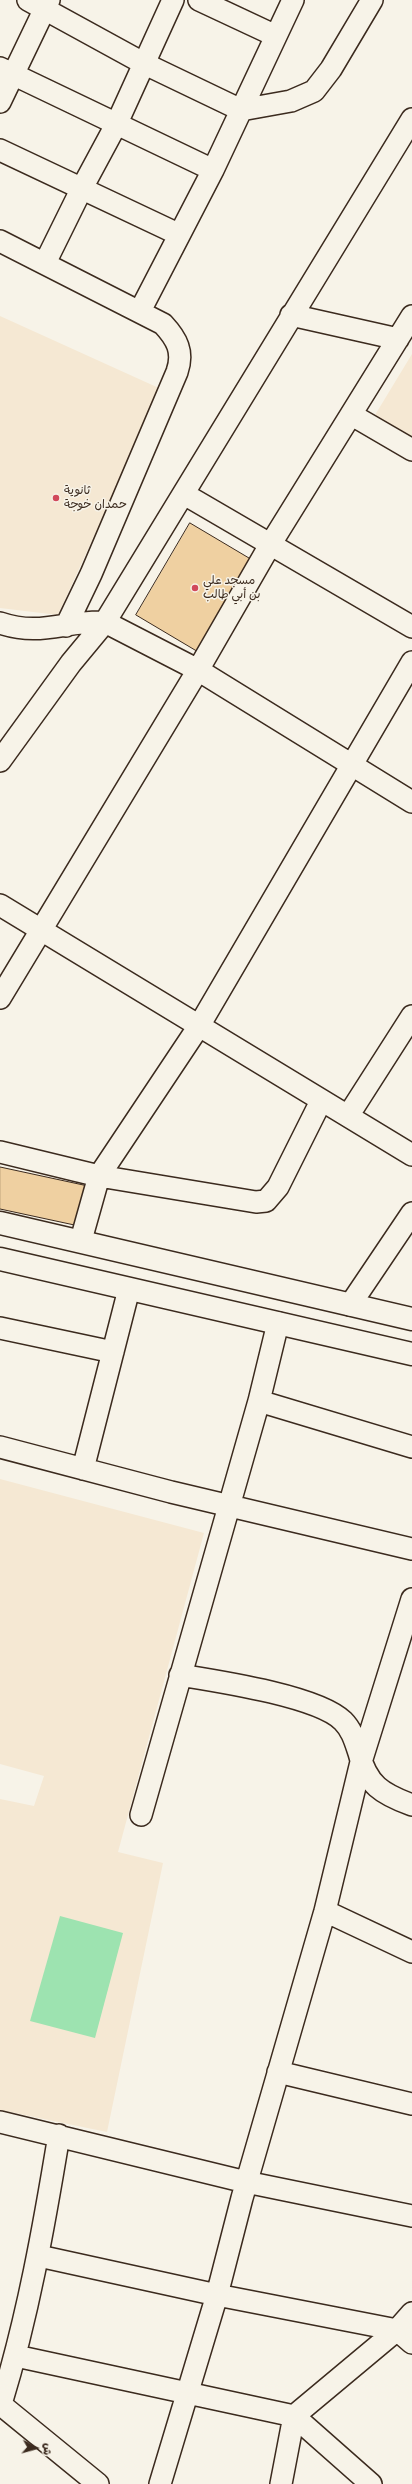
<!DOCTYPE html>
<meta charset="utf-8">
<style>
body{margin:0}
#map{position:relative;width:412px;height:2484px;overflow:hidden;background:#f7f3e8;font-family:Delius,"Playpen Sans Arabic",sans-serif}
canvas{display:block}
.north{position:absolute;left:16px;top:2428px;width:40px;height:40px;-webkit-text-stroke:3px #f7f3e8;paint-order:stroke;rotate:96deg;font-size:11px;font-weight:700;line-height:16px;text-align:center;color:#3b2a1e}
.north::after{content:'';display:block;margin:auto;width:14px;height:18px;background:#3b2a1e;clip-path:polygon(50% 0,100% 100%,50% 72%,0 100%)}
</style>
<div id="map">
<canvas width="412" height="2484"></canvas>
<div class="north">ش</div>
</div>
<script>
const context = document.querySelector('canvas').getContext('2d');
context.lineJoin = 'round';
function fill(path, color) { context.fillStyle = color; context.fill(path, 'evenodd'); }
function trace(path, color, width, dash) { context.strokeStyle = color; context.lineWidth = width; context.lineCap = dash ? 'butt' : 'round'; context.setLineDash(dash || []); context.stroke(path); }
function drawText(font, color, halo, rows, align = 'center') {
  context.font = font + ' Delius,"Playpen Sans Arabic",sans-serif'; context.lineWidth = 3; context.setLineDash([]); context.textBaseline = 'middle'; context.strokeStyle = halo; context.fillStyle = color; for (const [text, x, y, turn = 0] of rows) {
    context.save(); context.translate(x, y); context.rotate((+turn || 0) * Math.PI / 180); context.textAlign = isNaN(turn) ? turn : align; if (halo) context.strokeText(text, 0, 0); context.fillText(text, 0, 0); context.restore();
  }
}
fill(new Path2D(`
 M0,316l161,73 -103,226 -58,-7z
 M412,354v93l-40,-27z
 M0,1479l204,54 -86,319 45,11 -56,269 -107,-22v-311l34,7 10,-30 -44,-12z`), '#f5e8d3');
fill(new Path2D(`
 M60,1916l63,17 -28,105 -65,-17z`), '#9de3b0');
const building = new Path2D(`
 M190,523l64,38 -54,92 -64,-38z
 M0,1167l88,19 -9,40 -79,-17z`);
fill(building, '#efd0a1');
trace(building, '#3b2a1e', 1);
const minor = new Path2D(`
 M28,0l115,63 98,47 50,-9 23,-10 17,-22 41,-69
 M199,0l77,36
 M0,68l213,102
 M0,102l49,-102
 M0,150l178,84
 M0,241l163,83c14,15 21,28 14,48l-86,202 -25,52
 M45,263l37,-75 35,-65 56,-123
 M140,311l73,-141 80,-170
 M291,315l107,24
 M352,415l60,35
 M184,494l228,133
 M0,623c41,14 66,-3 105,-1l93,48 214,132
 M0,761l71,-98 34,-41 307,-503
 M0,905l412,250
 M0,998l198,-328 72,-125 142,-229
 M348,1116l64,-100
 M0,1152l99,24 157,26 10,-1 12,-14 43,-86
 M81,1240l18,-64 100,-150 213,-364
 M350,1305l62,-92
 M0,1328l113,24
 M259,1401l153,46
 M0,1447l171,45 241,57
 M83,1469l46,-180
 M180,1675c37,6 138,21 163,46 9,9 12,20 16,32 8,32 23,41 53,52
 M141,1815l118,-414 19,-78
 M325,1911l87,41
 M278,2072l134,32
 M0,2122l246,60 166,34
 M39,2256l178,39 180,35 15,13
 M16,2356l278,60 77,68
 M0,2404l98,80
 M1,2404c27,-88 43,-178 58,-269
 M160,2484l57,-189 25,-97 83,-287 36,-149 51,-163
 M281,2484l13,-68 103,-86 15,-17`);
const major = new Path2D(`
 M0,1223l412,96
 M0,1259l412,95`);
trace(minor, '#3b2a1e', 24);
trace(major, '#3b2a1e', 25);
trace(minor, '#f7f3e8', 21);
trace(major, '#f7f3e8', 22);
for (const [x, y, r, color] of [
 [56,498,4,"#d1495b"],
 [195,588,4,"#d1495b"]
]) { const dot = new Path2D(); dot.arc(x, y, r, 0, 2 * Math.PI); context.fillStyle = color; context.fill(dot); trace(dot, '#f7f3e8', 1.5); }
drawText('12px', '#3b2a1e', '#f7f3e8', [
 ["ثانوية",64,491],
 ["حمدان خوجة",64,505],
 ["مسجد علي",203,581],
 ["بن أبي طالب",203,595]
], 'left');
</script>
